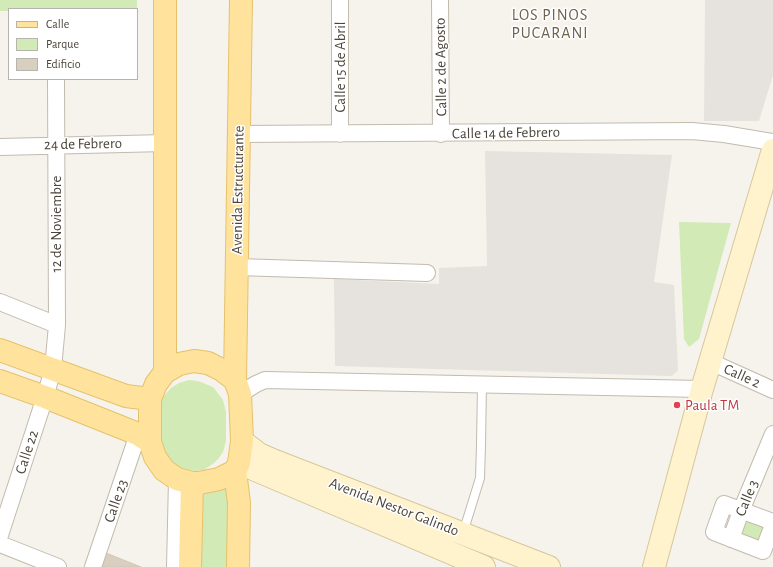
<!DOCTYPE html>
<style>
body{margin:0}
#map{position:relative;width:773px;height:567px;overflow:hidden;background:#f6f3ec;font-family:"Alegreya Sans",sans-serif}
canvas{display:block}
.legend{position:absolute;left:8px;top:8px;width:130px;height:72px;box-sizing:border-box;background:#fff;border:1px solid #b7b4b0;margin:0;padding:5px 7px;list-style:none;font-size:12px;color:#4b4439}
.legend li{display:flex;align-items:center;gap:8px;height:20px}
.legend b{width:20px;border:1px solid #b7b4b0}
</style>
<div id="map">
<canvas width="773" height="567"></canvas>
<ul class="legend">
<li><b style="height:5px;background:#ffe39c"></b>Calle</li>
<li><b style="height:11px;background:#d2eab5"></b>Parque</li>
<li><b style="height:11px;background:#d8cfc1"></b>Edificio</li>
</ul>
</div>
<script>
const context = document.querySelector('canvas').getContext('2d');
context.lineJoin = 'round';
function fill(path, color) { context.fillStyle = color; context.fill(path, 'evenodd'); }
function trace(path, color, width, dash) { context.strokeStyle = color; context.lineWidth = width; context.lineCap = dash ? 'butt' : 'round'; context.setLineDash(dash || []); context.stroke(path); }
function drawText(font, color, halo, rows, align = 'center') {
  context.font = font + ' "Alegreya Sans",sans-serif'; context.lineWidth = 3; context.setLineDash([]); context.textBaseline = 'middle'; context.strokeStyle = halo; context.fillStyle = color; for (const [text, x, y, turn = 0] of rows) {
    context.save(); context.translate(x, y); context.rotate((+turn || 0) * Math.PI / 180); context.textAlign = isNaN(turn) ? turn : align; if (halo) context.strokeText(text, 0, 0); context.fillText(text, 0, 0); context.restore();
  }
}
fill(new Path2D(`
 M705,0h68v75l-14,46h-55z
 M485,151l187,4 -18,127 20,3 4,85 -6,6 -337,-10 -1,-87 105,5v-16l48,-2z`), '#e6e2dd');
fill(new Path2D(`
 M0,0h137v11v-2h-128v2h-9z
 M679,222l52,1 -32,116 -10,8 -5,-8z
 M189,380l9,1 15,6 10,13 3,12v29l-3,11 -4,6 -5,5 -10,7 -10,1 -12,-2 -11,-7 -11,-17 -2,-35 5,-13 8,-9 8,-5z
 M228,481v86h-27l2,-75z
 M744,517l23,9 -6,16 -23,-9z`), '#d2eab5');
const building = new Path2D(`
 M106,553l35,14h-40z`);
fill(building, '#d8cfc1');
trace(building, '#d3c7b4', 1);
const lane = new Path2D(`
 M463,533l17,-55 1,-33 1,-61`);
const street = new Path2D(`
 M340,0v134
 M440,0l1,134
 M238,134l454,-3 32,3 49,8
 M0,147l165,-4
 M237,267l190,6
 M0,302l57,23
 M711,362l62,28
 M240,394l16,-10 9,-4 437,9
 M773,522l-49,-18 -10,28 49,19 10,-26
 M0,535l45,-138 8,-28 4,-44 -1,-246
 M731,539l10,-28 32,-77
 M0,544l58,23
 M93,567l45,-133
 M175,567l2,-88`);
const secondary = new Path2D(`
 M242,441l17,13 16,7 274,106
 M239,463l245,104
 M654,567l48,-178 71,-239`);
const primary = new Path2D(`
 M165,0v372
 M0,350l126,46 24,3
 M194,361l14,2 14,7 13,10 5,14 2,47 -3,22 -4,8 -16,8 -20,4h-7l-15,-4 -13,-9 -9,-13 -5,-15v-43l6,-15 9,-12 14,-8z
 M235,380l6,-380
 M0,381l45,16 93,37 12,8
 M235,471l4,32 -1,64
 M190,567l2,-84`);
trace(lane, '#c2bbae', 10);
trace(street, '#c2bbae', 18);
trace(secondary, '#d6c79b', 24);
trace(primary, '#e6c16a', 24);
trace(lane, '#fff', 8);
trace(street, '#fff', 16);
trace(secondary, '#fff3cd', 22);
trace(primary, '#ffe39c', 22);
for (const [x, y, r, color] of [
 [677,405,4,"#e0444e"]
]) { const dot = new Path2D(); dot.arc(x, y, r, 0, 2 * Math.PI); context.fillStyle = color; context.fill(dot); trace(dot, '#fff', 1.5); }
drawText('15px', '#4b4439', '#fff', [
 ["Calle 15 de Abril",340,67,-90],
 ["Calle 2 de Agosto",441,67,-91],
 ["Calle 14 de Febrero",506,133,-1],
 ["24 de Febrero",83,144,-1],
 ["Avenida Estructurante",238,190,-89],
 ["12 de Noviembre",56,224,-90],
 ["Calle 2",742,376,24],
 ["Calle 22",27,452,-72],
 ["Calle 3",747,498,-68],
 ["Calle 23",116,501,-71],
 ["Avenida Nestor Galindo",394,507,21]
]);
drawText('15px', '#be3a42', '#fff', [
 ["Paula TM",685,405]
], 'left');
context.letterSpacing = '1px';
drawText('16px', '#6e6250', '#fff', [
 ["LOS PINOS",550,15],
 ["PUCARANI",550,33]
]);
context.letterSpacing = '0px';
</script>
